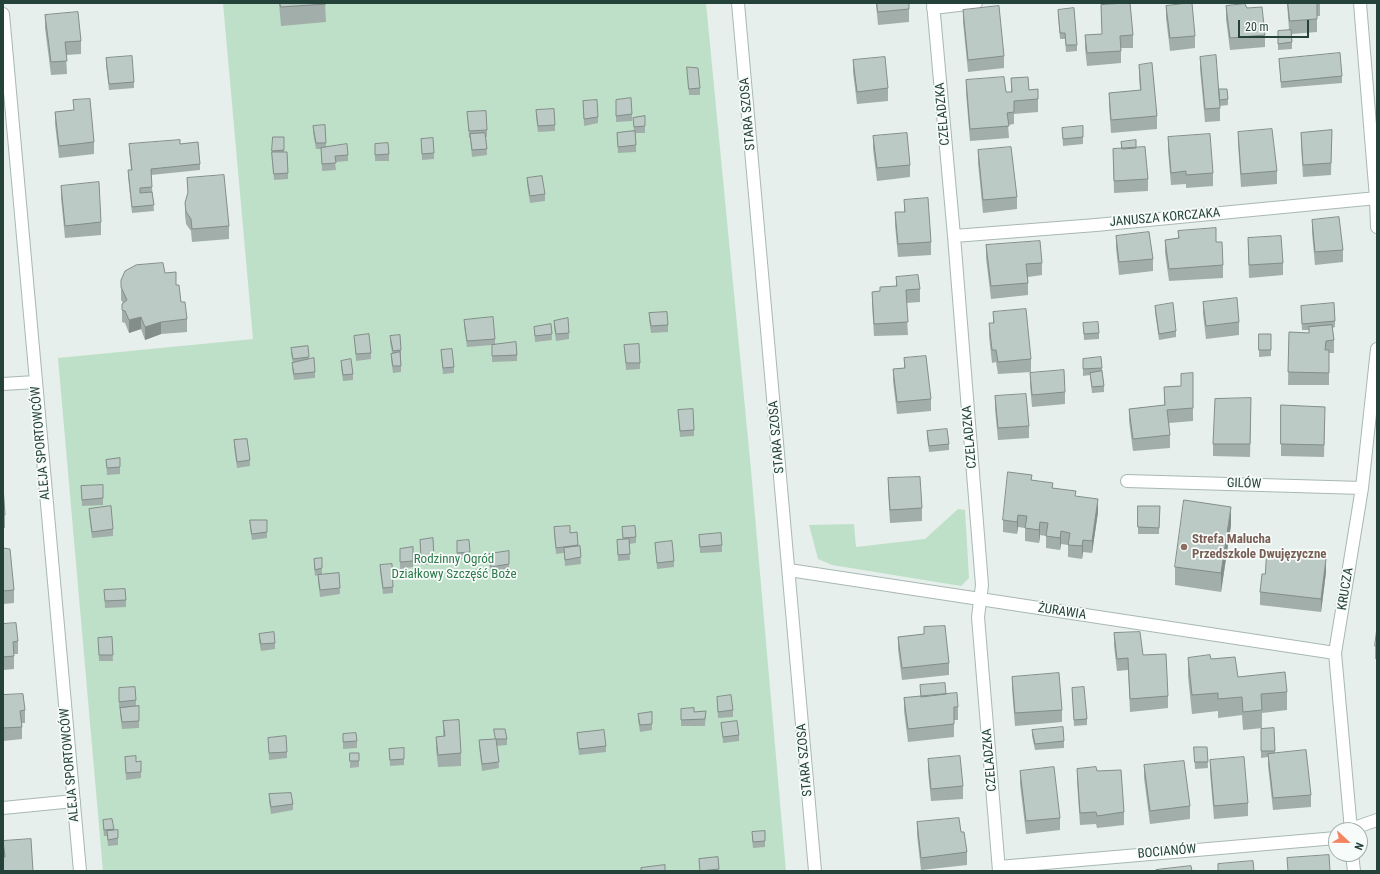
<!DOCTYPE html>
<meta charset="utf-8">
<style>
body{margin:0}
#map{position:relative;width:1380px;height:874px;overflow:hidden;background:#e6efeb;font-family:"Roboto Condensed",sans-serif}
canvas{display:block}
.frame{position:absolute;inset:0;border:4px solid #24423a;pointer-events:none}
.north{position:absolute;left:1328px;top:822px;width:40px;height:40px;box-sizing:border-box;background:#f7fbf9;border:1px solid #a3b1ad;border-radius:50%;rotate:112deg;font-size:11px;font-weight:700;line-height:16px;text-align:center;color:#24423a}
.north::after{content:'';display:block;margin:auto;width:14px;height:18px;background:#f4845f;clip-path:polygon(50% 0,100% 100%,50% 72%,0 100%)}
.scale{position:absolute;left:1238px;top:20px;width:71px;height:18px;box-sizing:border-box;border:2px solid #24423a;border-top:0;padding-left:5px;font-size:12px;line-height:14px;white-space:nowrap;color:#24423a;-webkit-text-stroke:3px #f7fbf9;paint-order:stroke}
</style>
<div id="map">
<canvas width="1380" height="874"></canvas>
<div class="frame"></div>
<div class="north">N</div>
<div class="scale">20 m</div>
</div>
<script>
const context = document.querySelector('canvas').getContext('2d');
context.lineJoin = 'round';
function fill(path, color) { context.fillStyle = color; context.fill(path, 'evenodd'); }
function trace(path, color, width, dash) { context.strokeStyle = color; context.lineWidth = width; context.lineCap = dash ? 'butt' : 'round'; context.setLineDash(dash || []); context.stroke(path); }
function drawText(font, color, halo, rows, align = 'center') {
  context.font = font + ' "Roboto Condensed",sans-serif'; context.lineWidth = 3.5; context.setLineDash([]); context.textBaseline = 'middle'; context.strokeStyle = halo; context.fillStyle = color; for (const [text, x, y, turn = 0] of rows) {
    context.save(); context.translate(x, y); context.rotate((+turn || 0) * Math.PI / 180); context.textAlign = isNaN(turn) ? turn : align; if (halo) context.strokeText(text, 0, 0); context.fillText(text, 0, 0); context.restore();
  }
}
fill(new Path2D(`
 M223,3h483l45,467 35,401h-683l-45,-513 195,-19z
 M958,509l7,1 4,68 -8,8 -129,-21 -14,-6 -9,-34 45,-1 2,23 69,-8z`), '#bfe0c8');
const minor = new Path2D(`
 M738,3l77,868
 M933,3l21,233 28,349 -4,32 21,254
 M1360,3l16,195 1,29
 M933,8l43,-5
 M3,14l77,857
 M954,236l142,-11 281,-27
 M3,384l32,-2
 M1127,481l235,7
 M789,570l546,83
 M3,808l71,-7
 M1351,829l26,-9
 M1351,830l-16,-177 27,-165 15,-139
 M1352,854l2,17
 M999,867l337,-29`);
trace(minor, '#a8b8b2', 14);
trace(minor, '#fff', 12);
fill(new Path2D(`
 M279,3h46l1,19 -45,4z
 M876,3h33v19l-31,3z
 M1287,3h33v13h-3v16l-25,2v15l-14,1v-19l11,-1z
 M1101,5l32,30v13h-12v15l-34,3 -2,-18v-13l17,-1z
 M1166,6l29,30v12l-25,3 -4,-33z
 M1226,6l21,2 18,27v12l-35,3 -4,-31z
 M963,10l41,46v12l-36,4 -5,-50z
 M1058,10l19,35v6l-11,1 -1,-13h-5l-2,-23z
 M45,15l36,26v13l-15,1 1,19 -16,1 -6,-47z
 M1200,57l20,51v13l-15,1 -5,-53z
 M106,58l28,24v6l-25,2 -3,-25z
 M1279,59l63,17v7l-61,5z
 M853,60l35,28v13l-31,3 -4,-32z
 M1139,65l18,51v13l-46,4 -2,-28v-12l31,-3 -1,-12z
 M687,67l13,21v7h-11z
 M1011,78l18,12 9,9v13l-24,2v10l-6,1 1,13 -39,3 -4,-48v-13l40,12h5z
 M1219,89l9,10v6l-8,1z
 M616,100l16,14v7l-16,1z
 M583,101l15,16v6l-14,3z
 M536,110l19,15v6l-17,1 -2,-15z
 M55,112l39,30v12l-35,4 -4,-34z
 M467,112l20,18v7h-1l1,18 -15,2 -2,-19h-1z
 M645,116v17h-9v19l-18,1 -1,-20 17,-2 -1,-13z
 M313,126l13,17v4l22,8v6l-13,1 1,8 -14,1 -1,-22h-5l-3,-16z
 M1062,128l21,9v7l-20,2z
 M1332,130l-1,45 -28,2 -2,-32v-12z
 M1238,132l39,39v13l-36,3 -3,-43z
 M873,136l37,29v12l-33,4 -4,-32z
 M284,137v15l4,21v6l-14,1 -2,-29z
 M1168,137l45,36v13l-27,2v-4l-15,1 -3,-35z
 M421,139l13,14v6l-12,1z
 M1121,142l15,6 12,31v12l-34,2 -1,-44h8z
 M129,144h51l20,20v6l-49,5 3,36 -22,2 -4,-37v-6h3l-2,-20z
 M375,144l14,10v7h-14z
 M978,150l39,47v12l-34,4 -5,-50z
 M187,178l42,48v13l-37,3 -1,-11 -5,-7 -1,-9v-12l3,-9z
 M527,178l18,16v7l-15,2 -3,-19z
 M61,186l40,36v13l-36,3 -4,-40z
 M904,200l27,42v13l-33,2 -3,-32v-13h9z
 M1312,220l31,30v12l-28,3 -3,-32z
 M1178,231l38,11 7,23v13l-54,3 -4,-28v-13l13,-2z
 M1116,236l37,23v12l-34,4 -3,-27z
 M1248,238l35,25v12l-34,3 -1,-27z
 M986,245l56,18v12l-14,2v18l-37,4 -5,-41z
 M165,273l11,12 5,17 6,17v13l-26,2 -16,6 -4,-11 -12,4 -4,-10 -3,-1v-18l1,-1 -2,-3v-20z
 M896,277l24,12v13l-14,1 2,32 -34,1 -2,-32v-12l8,-1 16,-5z
 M1203,302l36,20v13l-33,4 -3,-25z
 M1155,306l21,25v6l-17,3 -4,-28z
 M1301,306l34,15v6l-3,1 2,12v13h-5v32h-41l1,-53 20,1v-3h-7z
 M993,312l38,47v13l-33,2 -2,-12 -4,1 -3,-27v-13h4z
 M649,313l19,12v7l-17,1 -2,-14z
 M464,320l31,19v5l22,11v6l-25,1v-17l-25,2 -3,-21z
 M554,321l15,12v6l-13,2 -2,-14z
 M1083,323l16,10v6l-15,1z
 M551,324l1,16 -17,2 -1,-15z
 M1259,334h12v22l-12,1z
 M354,336l17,17v6l-15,2z
 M390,336l11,14v22l-8,1 -2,-13v-6l1,-1 -2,-11z
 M624,345l16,18v6l-14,1z
 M308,346l1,13 6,13v6l-21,2 -2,-11 1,-6 -2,-9v-6z
 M441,350l13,17v6l-11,1 -2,-18z
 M904,358l27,41v12l-34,3 -4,-33v-12l11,-1z
 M1083,359l19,9 2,18v6l-12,1 -2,-18 -7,1z
 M341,361l12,13v6l-10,1 -2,-14z
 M1030,373l35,19v12l-33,3 -2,-22z
 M1193,373v48l-24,2 1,12v13l-37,3 -4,-30v-12l35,-4v-18l17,-1z
 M995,396l34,30v12l-31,2 -3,-31z
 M1281,405l44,14 -1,38 -43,-1z
 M678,410l16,20v6l-14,1z
 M1251,411l-1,46 -37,-1v-12z
 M927,431l22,13v6l-20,2 -2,-15z
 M234,440l16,20v6l-13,2 -3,-21z
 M120,458v16l-13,1 -1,-15z
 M888,478l34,30v13l-32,2 -2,-33z
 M1032,480l44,17 22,15 -6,41 -9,-1 -1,7 -14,-2v-12l-7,-1 -1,6 -14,-2v-12l-6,-1 -1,8 -14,-2v-13l-7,-1 -1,7 -14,-2v-12z
 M3,486l2,29v13h-2z
 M81,486l22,12v7l-21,1z
 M1138,506h22l-1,28h-21z
 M89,509l24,20v7l-21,2 -3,-23z
 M250,520h17v18l-15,2 -2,-13z
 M1231,525l-10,67 -46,-7v-18z
 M554,527l16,6 7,-1 1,14h2l1,18 -16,2 -1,-13 -8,1 -2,-21z
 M622,527l14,10v6l-7,1 1,16 -12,1 -1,-21 6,-1z
 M699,535l23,10v7l-22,1z
 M420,540l14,18v6l-13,1z
 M655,543l19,18v6l-17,2z
 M413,547v20l-13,2v-20z
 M3,548l11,42v13l-11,1z
 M470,552v6l-13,2v-7z
 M489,554l20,10v7l-18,3 -2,-14z
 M1294,556l32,16 -5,40 -61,-7v-13l5,-18z
 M314,559l8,9v7l17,-2 1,21 -20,3 -2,-16v-6l-3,1 -1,-10z
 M380,565l13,22v6l-10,1 -3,-23z
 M104,590l22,10v7l-21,1z
 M3,624l15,17v13h-4v15l-11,1z
 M1377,628v31h-2v-13z
 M1114,633l29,22 25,41v12l-38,4 -2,-42 -11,1 -3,-25z
 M259,634l16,9v6l-14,2 -2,-10z
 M924,634l25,29v12l-47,5 -4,-31v-12z
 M112,637l1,24h-14l-1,-23z
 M1188,658l23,1 27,18 49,15v18l-25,3v15l-19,2 -1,-15 -24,3v-7l-26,3 -4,-38z
 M1012,677l50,33v12l-47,4 -3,-37z
 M119,688l17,12v6h3v22l-17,1 -2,-15v-6h-1z
 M1072,688l15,31v6l-13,1z
 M946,694l12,13v13h-4v17l-46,5 -4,-31v-13z
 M3,695l22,15v13h-3v16l-19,2z
 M717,697l16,13v7l-15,1z
 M681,709l13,3 12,-1 -1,15h-24z
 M652,712v18l-12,2 -2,-12v-6z
 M443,721l18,32v13l-23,1 -2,-18v-12l7,-1z
 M721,723l18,12v6l-16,2z
 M1274,728l1,25 36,42v12l-38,3 -5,-44v-9l-7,1v-29z
 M494,729l13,10v6l-10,1 2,22 -17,3 -3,-25v-6l16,-1z
 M1032,730l32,11v7l-29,2 -3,-14z
 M577,733l29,13v6l-27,3 -2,-16z
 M343,734l14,7v7l-14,1z
 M268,738l19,14v6l-18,2z
 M1194,747h13l1,21 -13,1z
 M389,749l15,10v6l-14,1z
 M350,753l9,8v6l-9,1z
 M125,757l16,15v6l-15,2z
 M928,759l35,27v13l-32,2 -3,-30z
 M1210,760l38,43v13l-34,3 -4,-47z
 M1144,765l46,41v13l-40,5 -6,-46z
 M1077,769l20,2 27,41v13l-27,3 -1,-4 -16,1 -3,-44z
 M1020,771l40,47v12l-34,4 -6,-50z
 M269,794l24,10v6l-22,4 -2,-13z
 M103,820l11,9v1l4,6v9l-10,1 -1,-10h-3l-1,-9z
 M917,822l44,10 6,20v13l-46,5 -4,-35z
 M752,832l13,9v6l-12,1 -1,-10z
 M3,841l30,30h-30z
 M718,857l1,14h-19l-1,-12z`), '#a1aea9');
fill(new Path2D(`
 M141,317v12l-12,4v-13z
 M161,322v12l-16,6v-13z
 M1098,499v13l-6,41v-12z
 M1231,507v18l-10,67v-19z
 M1018,515v12l-1,7v-12z
 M1040,522v13l-1,8v-13z
 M1061,531v13l-1,6v-12z
 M1083,540v12l-1,7v-13z
 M1326,559v13l-5,40v-13z`), '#838d89');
const building = new Path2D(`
 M280,3h45l1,1 -45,3z
 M877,3h32v6l-31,3z
 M1125,3h5l3,32 -13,1 1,15 -34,2 -2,-18 17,-1 -1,-29z
 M1192,3l3,33 -25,2 -4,-32z
 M1288,3h32h-3v16l-27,2z
 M1245,4l2,4 15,-1 3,28 -35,3 -4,-32z
 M999,6l5,50 -36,4 -5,-50z
 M1074,8l3,37h-11l-1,-12h-5l-2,-23z
 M78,12l3,29 -16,1 2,19 -16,1 -6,-47z
 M1291,30l1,12 -14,2v-13z
 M1340,53l2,23 -61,6 -2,-23z
 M1216,55l4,53 -15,1 -5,-52z
 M132,56l2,26 -25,2 -3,-26z
 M885,57l3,31 -31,4 -4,-32z
 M1152,63l5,53 -46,4 -2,-27 32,-3 -2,-25z
 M687,67l11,1 2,20 -11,1z
 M1004,77l2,15h6l-1,-14 17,-1 1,13 9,-1v10l-24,2v11l-7,1 2,13 -39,3 -4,-49z
 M1219,89h8l1,10 -8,1z
 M631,98l1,16 -16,2v-16z
 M90,99l4,43 -35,4 -4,-34 19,-2 -1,-10z
 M597,100l1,17 -14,2 -1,-18z
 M554,109l1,16 -17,1 -2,-16z
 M486,111l1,19 -18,1 -2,-19z
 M645,116v10l-11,1 -1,-9z
 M325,125l1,18h-10l-3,-17z
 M1083,126v11l-20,2 -1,-11z
 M1272,129l5,42 -36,3 -3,-42z
 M1332,130l-1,33 -28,2 -2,-32z
 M635,131l1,14 -18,2 -1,-14z
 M485,133l2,16 -15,1 -2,-16z
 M907,133l3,32 -33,3 -4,-32z
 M1210,134l3,39 -27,2v-4l-15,2 -3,-36z
 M273,137h11v13l-12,1z
 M433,138l1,15 -12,1 -1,-15z
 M180,140v4l18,-2 2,22 -49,5 1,18 -12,1v5l12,-1 2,13 -22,2 -4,-37h4l-3,-26z
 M1136,140v8l-14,1 -1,-7z
 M388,143l1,11 -14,1v-11z
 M347,144l1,11 -13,1 1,7 -14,1 -1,-16z
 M1011,147l6,50 -34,3 -5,-50z
 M1145,147l3,32 -34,2 -1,-32z
 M272,152h15l1,21 -14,1z
 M224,175l5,51 -37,3 -1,-10 -5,-7 -1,-9 3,-11 -1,-14z
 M542,176l3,18 -15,2 -3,-18z
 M99,182l2,40 -36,4 -4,-40z
 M928,198l3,44 -33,2 -3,-32h10l-1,-12z
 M1339,217l4,33 -28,2 -3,-32z
 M1216,228v14h6l1,23 -54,4 -4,-29 14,-2 -1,-7z
 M1149,232l4,27 -34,3 -3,-26z
 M1281,236l2,27 -34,2 -1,-27z
 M1040,241l2,22 -16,1 2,19 -37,3 -5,-41z
 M163,263l2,10 11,-1v13h3l2,17h4l2,17 -26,3 -16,5 -4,-10 -12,3 -4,-9 -3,-1v-6l5,-4 -6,-13v-7l4,-9 11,-6z
 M918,275l2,14 -14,1 2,32 -34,2 -2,-32 8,-1v-4l17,-1 -1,-9z
 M1237,298l2,24 -33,4 -3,-24z
 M1173,303l3,28 -17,3 -4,-28z
 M1334,303l1,18 -33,3 -1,-18z
 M1026,309l5,50 -33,3 -2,-12h-4l-3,-27h5l-1,-11z
 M667,312l1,13 -17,1 -2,-13z
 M493,317l2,22 -28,2 -3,-21z
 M568,318l1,15 -13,1 -2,-13z
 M1098,322l1,11 -15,1 -1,-11z
 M551,324l1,10 -17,2 -1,-9z
 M1332,325l2,15 -8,1 -1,9h4v23l-41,-1 1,-40 20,1v-6z
 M369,334l2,19 -15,1 -2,-18z
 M1259,334h12v16h-12z
 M400,335l1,15 -8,1 -3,-15z
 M516,342l1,13 -25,1v-11z
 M639,344l1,19h-14l-2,-18z
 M308,346l1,11 -16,2 -2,-11z
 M452,349l2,18 -11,1 -2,-18z
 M400,352l1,14h-8l-2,-12z
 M926,356l5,43 -34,3 -4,-33 12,-1 -1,-10z
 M1101,357l1,11 -19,1v-10z
 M314,358l1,14 -21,2 -2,-11z
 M351,359l2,15 -10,1 -2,-14z
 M1064,370l1,22 -33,3 -2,-22z
 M1102,371l2,15 -12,1 -2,-14z
 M1193,373v35l-26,2 3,25 -37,4 -4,-30 36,-4 -1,-18 17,-1v-12z
 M1026,394l3,32 -31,2 -3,-32z
 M1251,398l-1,46h-37l2,-45z
 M1281,405l44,2 -1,38 -43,-1z
 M693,409l1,21 -14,1 -2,-21z
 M947,429l2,15 -20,2 -2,-15z
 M247,439l3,21 -13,2 -3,-22z
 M120,458v9l-13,1 -1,-8z
 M1008,472l24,3 -1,5 22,3 -1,5 24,3 -1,5 23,3 -6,42 -9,-1 -1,6 -14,-1 2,-12 -9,-2 -1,7 -14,-2 2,-13 -8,-1 -1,8 -14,-2 2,-12 -9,-1 -1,7 -14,-2z
 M920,477l2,31 -32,2 -2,-32z
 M103,485v13l-21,2 -1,-14z
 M3,486l2,29h-2z
 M1184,500l47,7 -10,66 -46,-6z
 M111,506l2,23 -21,3 -3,-23z
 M1138,506h22l-1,22 -21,-1z
 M250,520h17v12l-15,2z
 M570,526v7l7,-1 1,13 -22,3 -2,-21z
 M635,526l1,11 -13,1 -1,-11z
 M721,533l1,12 -22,2 -1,-12z
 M433,538l1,20h-13l-1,-18z
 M629,539l1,15 -12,1 -1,-15z
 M469,540l1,12 -13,1v-12z
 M672,541l2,20 -17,2 -2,-20z
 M580,546l1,11 -16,3 -1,-12z
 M413,547v14l-13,1v-13z
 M3,548l7,1 4,41 -11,1z
 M509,551v13l-18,3 -2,-13z
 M1267,553l15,1v-1l12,1v2l32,3 -5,40 -61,-7 2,-18h3z
 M322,558v10l-7,2 -1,-11z
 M392,564l1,23 -10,1 -3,-23z
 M339,573l1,15 -20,2 -2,-15z
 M125,589l1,11 -21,1 -1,-11z
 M16,623l2,18 -5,1 1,14 -11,1v-33z
 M945,626l4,37 -47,5 -4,-31 26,-3v-7z
 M1377,628v19l-2,-1z
 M274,632l1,11 -14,1 -2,-10z
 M1140,632l3,23 23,-1 2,42 -38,3 -2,-41 -11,1 -3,-26z
 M112,637l1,18h-14l-1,-17z
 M1210,655l1,4 24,-2 3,20 47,-5 2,20 -26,2 1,16 -19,2 -1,-15 -24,2v-6l-26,2 -4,-37z
 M1059,673l3,37 -47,3 -3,-36z
 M945,683l1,11 -25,3 -1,-12z
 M135,687l1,13 -17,2v-14z
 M1084,687l3,32 -13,1 -2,-32z
 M957,693l1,14h-4v17l-46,5 -4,-31z
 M23,694l2,16 -5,1 2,16 -19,1v-33z
 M731,695l2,15 -15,2 -1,-15z
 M139,706v15l-17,1 -2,-14z
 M694,708v4l12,-1 -1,8 -24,1v-11z
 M652,712v12l-12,1 -2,-11z
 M459,720l2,33 -23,2 -2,-18 9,-1 -2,-15z
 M737,721l2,14 -16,2 -2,-14z
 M1063,727l1,14 -29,3 -3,-14z
 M1274,728l1,23h-14v-22z
 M494,729h11l2,10h-11l3,23 -17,2 -3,-24 16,-1z
 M604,730l2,16 -27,3 -2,-16z
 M356,733l1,8 -14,1v-8z
 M286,736l1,16 -18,1 -1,-15z
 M1194,747h13l1,15h-13z
 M404,748v11l-14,1 -1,-11z
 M1306,750l5,45 -38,3 -5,-44z
 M350,753h9v8h-9z
 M136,756v6l5,-1v11l-15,1 -1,-16z
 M960,756l3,30 -32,3 -3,-30z
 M1244,757l4,46 -34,3 -4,-46z
 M1184,761l6,45 -40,5 -6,-46z
 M1054,767l6,51 -34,3 -6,-50z
 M1096,767l1,4 24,-1 3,42 -27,4 -1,-4 -16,1 -3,-44z
 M291,793l2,11 -22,3 -2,-13z
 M959,818l2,14h3l3,20 -46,6 -4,-36z
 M112,819l2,10 -10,1 -1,-10z
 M118,830v8l-10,2 -1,-9z
 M765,831v10l-12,1 -1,-10z
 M31,839l2,32h-30v-14h2l-2,-16z
 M1329,855l1,16h-42l-1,-13z
 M718,857l1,12 -19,2 -1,-12z
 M1253,861l1,10h-36v-7z
 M665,865v6h-24v-3z
 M1191,866l1,5h-36v-1z`);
fill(building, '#bbcac4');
trace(building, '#838d89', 1);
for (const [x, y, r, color] of [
 [1184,547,4,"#8d6e63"]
]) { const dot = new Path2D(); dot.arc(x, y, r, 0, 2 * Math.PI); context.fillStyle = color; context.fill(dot); trace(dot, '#f7fbf9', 1.5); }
drawText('13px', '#24423a', '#f7fbf9', [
 ["STARA SZOSA",748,114,-95],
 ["CZELADZKA",943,114,-95],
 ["JANUSZA KORCZAKA",1165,218,-5],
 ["STARA SZOSA",777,437,-95],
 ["CZELADZKA",970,437,-95],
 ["ALEJA SPORTOWCÓW",41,443,-95],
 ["GILÓW",1244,484,2],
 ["KRUCZA",1346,589,-81],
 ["ŻURAWIA",1062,612,9],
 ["STARA SZOSA",805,760,-95],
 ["CZELADZKA",990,760,-95],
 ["ALEJA SPORTOWCÓW",70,765,-95],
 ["BOCIANÓW",1167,852,-5]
]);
drawText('bold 13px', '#785e54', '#f7fbf9', [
 ["Strefa Malucha",1192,540],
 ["Przedszkole Dwujęzyczne",1192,555]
], 'left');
drawText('13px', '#2d7a4b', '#f7fbf9', [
 ["Rodzinny Ogród",454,560],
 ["Działkowy Szczęść Boże",454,575]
]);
</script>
